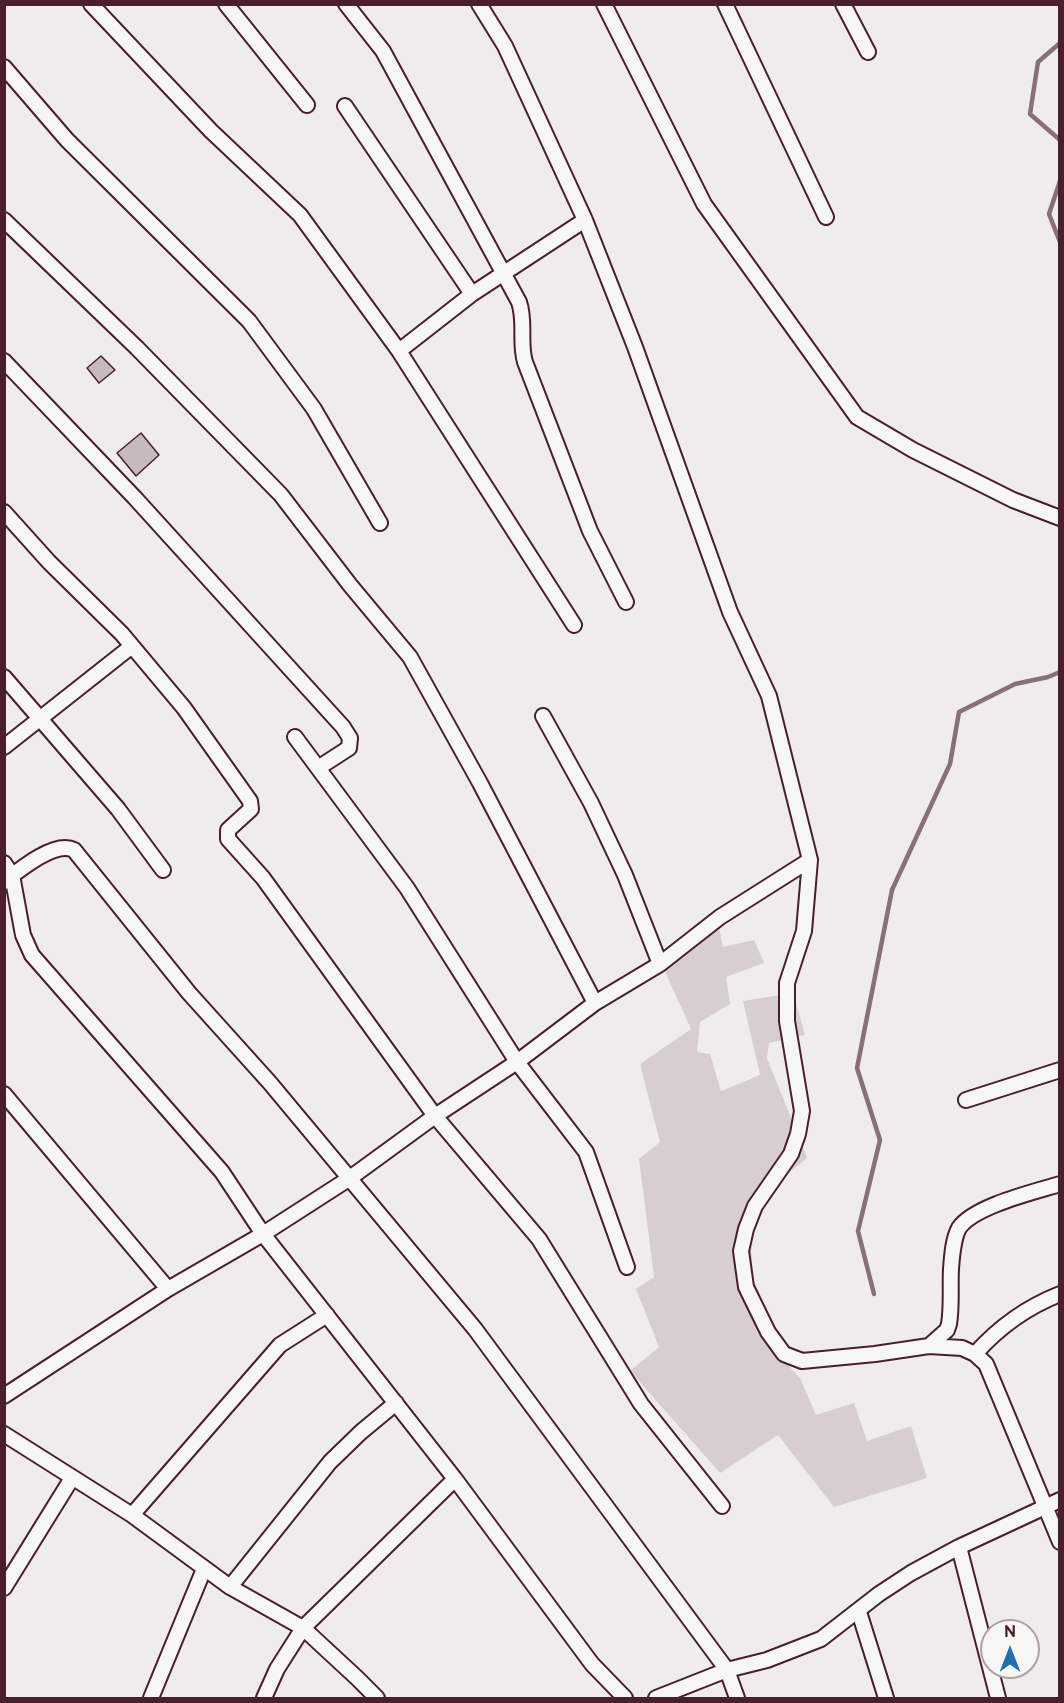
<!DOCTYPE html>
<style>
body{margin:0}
#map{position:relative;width:1064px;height:1703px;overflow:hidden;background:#efedea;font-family:"Balsamiq Sans",sans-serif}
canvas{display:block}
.frame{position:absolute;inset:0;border:6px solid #4a1f2b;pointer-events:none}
.north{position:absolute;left:980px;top:1619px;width:60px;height:60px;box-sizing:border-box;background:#f6f6f2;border:2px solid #b1a0a2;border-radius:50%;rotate:0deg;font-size:16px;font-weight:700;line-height:24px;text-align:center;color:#4a1f2b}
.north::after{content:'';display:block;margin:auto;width:21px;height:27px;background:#1f6fb2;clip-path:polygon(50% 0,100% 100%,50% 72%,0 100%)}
</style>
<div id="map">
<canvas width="1064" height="1703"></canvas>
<div class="frame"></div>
<div class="north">N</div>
</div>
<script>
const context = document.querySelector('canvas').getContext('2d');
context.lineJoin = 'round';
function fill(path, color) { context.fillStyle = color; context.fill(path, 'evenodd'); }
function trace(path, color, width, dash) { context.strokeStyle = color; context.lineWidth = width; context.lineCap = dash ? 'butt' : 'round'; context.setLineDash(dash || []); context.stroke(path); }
fill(new Path2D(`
 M718,922l5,25 31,-7 10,23 -38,14 4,27 -30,18 -3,30 13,2 11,37 39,-16 -17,-74 50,-8 12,42 -36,8 -2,15 40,100 -58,47 7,126 44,47 16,37 38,-12 13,38 44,-15 16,52 -93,29 -56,-72 -58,38 -90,-102 29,-24 -23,-58 18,-12 -15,-118 21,-17 -20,-78 51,-35 -28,-62z`), '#d7cfce');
trace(new Path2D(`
 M1060,43l-22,19 -8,52 30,26
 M1060,181l-11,33 11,28
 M874,1294l-16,-63 22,-91 -23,-72 35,-178 58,-126 9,-52 56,-28 33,-7 12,-5`), '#8a6f74', 4.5);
const building = new Path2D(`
 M101,356l14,14 -16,13 -12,-15z
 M141,433l18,22 -23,21 -19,-23z`);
fill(building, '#c6babb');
trace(building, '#4a1f2b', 1.5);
const street = new Path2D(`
 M91,4l120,127 89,84 99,136 175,274
 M226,4l81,101
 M346,4l37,47 136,251c7,20 0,40 6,60l65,169 36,71
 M479,4l26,42 80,174 50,127 95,265 39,84 41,164 -6,71 -17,52v38l15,90 -4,23 -7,20 -36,52 -9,23 -5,22 5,36 22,45 16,22 18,7 73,-7 54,-8 33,2 13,6 11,10 74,178
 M604,4l100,200 153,213 56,33 100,50 47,18
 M725,4l101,213
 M843,4l25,48
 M4,67l63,73 182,181 65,88 66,114
 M345,106l127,188
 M4,220l133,128 144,147 69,90 60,72 70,126 115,220
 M399,351l73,-57 113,-74
 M4,361l131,137 208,229 7,11 -1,10 -31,20
 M4,512l45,50 73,72 62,74 66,93 1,8 -23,21v9l35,39 172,238 104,123 102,165 81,102
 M4,677l114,132 45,61
 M543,716l48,87 34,72 35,89
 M295,737l112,151 110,174 69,90 41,115
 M4,747l128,-101
 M4,863l8,12 11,60 9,20 190,217 41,62 192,245 137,185 33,34
 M4,882c15,-12 51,-42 70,-32l115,143 81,90 205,246 252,341 10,28
 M4,1094l164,195
 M966,1100l94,-30
 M929,1346l18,-16 2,-6c3,-18 1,-37 2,-55 1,-13 2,-30 8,-41 15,-22 75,-36 101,-44
 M975,1354c23,-26 52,-47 85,-60
 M4,1396l164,-107 95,-55 87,-56 85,-62 82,-54 78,-59 65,-39 60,-47 90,-57
 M4,1434l128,81 98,72 73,41 54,50 20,20
 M132,1515l148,-170 47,-30
 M959,1547l39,151
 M230,1587l100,-125 31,-30 35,-29
 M4,1588l68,-110
 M859,1612l27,86
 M151,1698l53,-129
 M264,1698l13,-29 26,-41 152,-149
 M656,1698l71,-28 40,-10 54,-21 58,-45 32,-21 48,-26 101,-47`);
trace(street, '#4a1f2b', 18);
trace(street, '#f6f6f2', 14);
</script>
